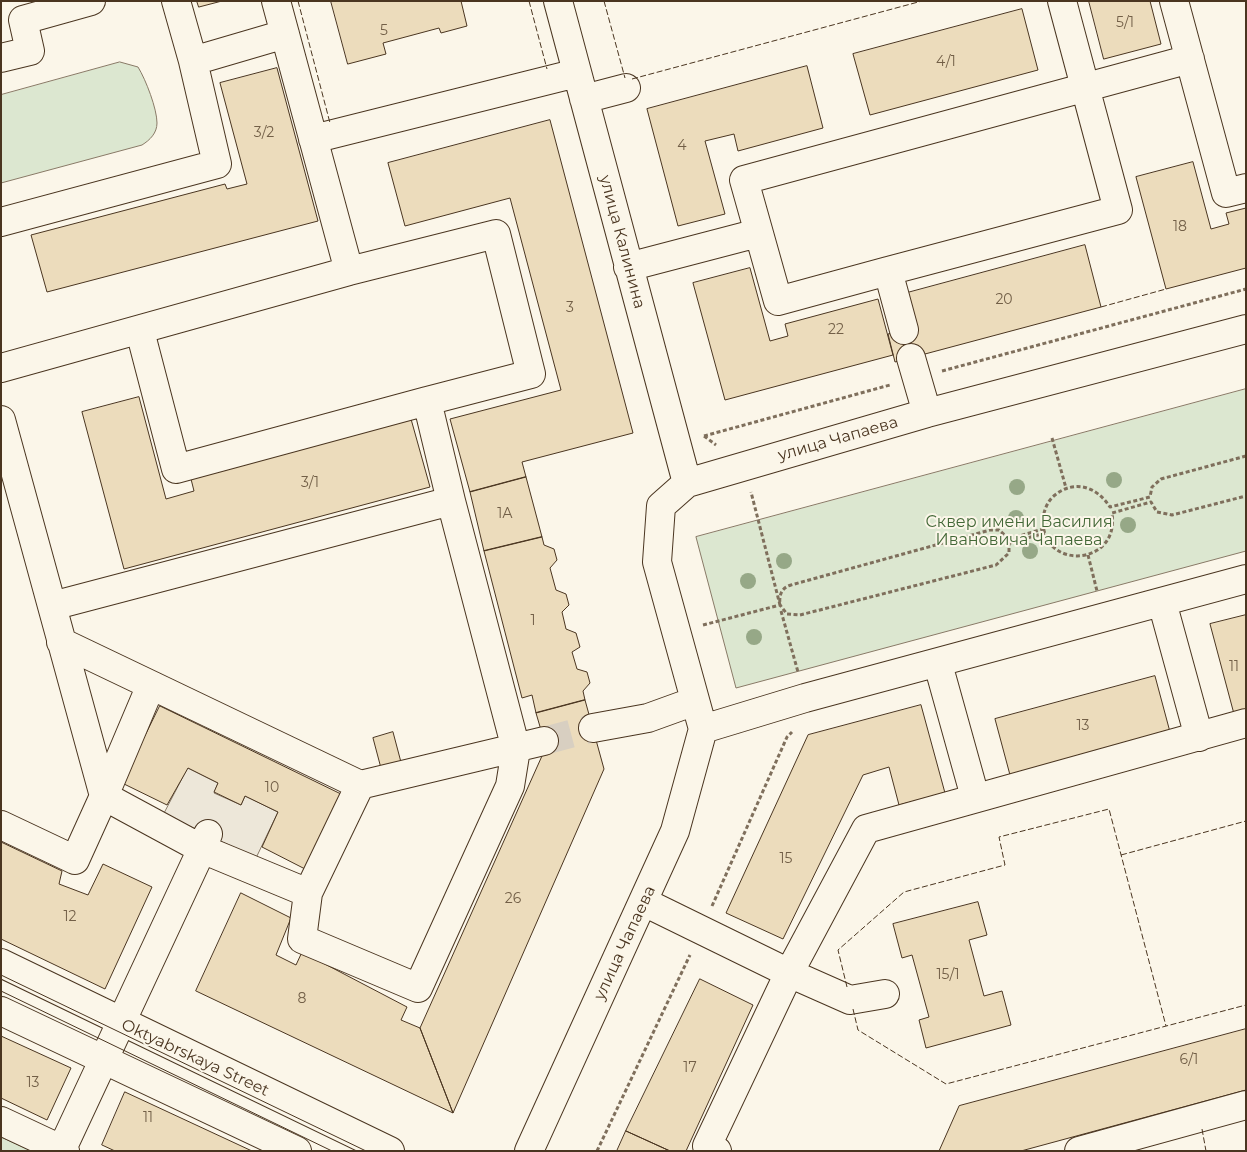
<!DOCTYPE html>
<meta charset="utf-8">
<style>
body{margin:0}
#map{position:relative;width:1247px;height:1152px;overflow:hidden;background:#fbf6e9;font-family:Montserrat,sans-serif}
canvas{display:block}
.frame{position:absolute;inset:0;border:2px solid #4a3520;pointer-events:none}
</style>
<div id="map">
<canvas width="1247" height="1152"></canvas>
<div class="frame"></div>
</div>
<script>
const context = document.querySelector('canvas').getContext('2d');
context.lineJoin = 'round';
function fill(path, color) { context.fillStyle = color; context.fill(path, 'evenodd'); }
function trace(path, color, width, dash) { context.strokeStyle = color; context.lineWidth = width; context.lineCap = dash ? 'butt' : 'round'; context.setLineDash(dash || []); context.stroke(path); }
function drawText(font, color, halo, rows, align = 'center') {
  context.font = font + ' Montserrat,sans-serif'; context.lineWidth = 4; context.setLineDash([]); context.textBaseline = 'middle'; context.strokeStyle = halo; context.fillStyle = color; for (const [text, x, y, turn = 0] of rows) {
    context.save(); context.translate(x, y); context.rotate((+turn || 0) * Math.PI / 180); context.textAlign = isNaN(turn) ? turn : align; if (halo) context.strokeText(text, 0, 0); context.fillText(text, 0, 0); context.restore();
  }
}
const green = new Path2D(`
 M120,62l18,5c8,13 19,42 19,56 0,10 -7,17 -15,22l-141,38v-88z
 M1246,389v162l-510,137 -40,-151z
 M1,1137l31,14h-31z`);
fill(green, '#dce7d0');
trace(green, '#887966', 1);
const parking = new Path2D(`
 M188,768l30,15 -4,10 27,12 4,-9 33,16 -22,46 -92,-44z`);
fill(parking, '#ede7d9');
trace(parking, '#887966', 1);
const building = new Path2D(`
 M197,1h25l-23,6z
 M331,1h130l6,25 -26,7 -2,-5 -56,15 3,11 -38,10z
 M1089,1h61l11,43 -57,15z
 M1022,9l16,61 -168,45 -17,-61z
 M807,66l16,62 -85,23 -4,-17 -29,7 20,73 -47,12 -31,-117z
 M277,68l41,153 -271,71 -16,-57 194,-51 2,5 20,-5 -27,-101z
 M550,120l83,313 -111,29 4,15 -56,15 -20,-73 111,-29 -51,-192 -105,28 -17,-63z
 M1193,162l18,67 18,-5 -3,-11 20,-5v60l-80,21 -30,-112z
 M1085,245l16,62 -206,55 -7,-28 28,-7 -9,-34z
 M750,268l20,73 18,-5 -3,-12 93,-25 15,56 -168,45 -32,-117z
 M139,397l27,102 28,-8 -3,-12 220,-60 19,68 -306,82 -42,-157z
 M526,477l16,60 -58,14 -14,-59z
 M542,537l2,8 10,4 3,11 -7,8 6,22 10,4 3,11 -7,7 4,17 10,4 4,14 -8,5 5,17 10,3 3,11 -7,8 2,9 -49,13 -4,-18 -10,3 -38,-147z
 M1246,615v95l-12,4 -24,-90z
 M1155,676l15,56 -160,43 -15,-56z
 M585,700l19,69 -151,344 -33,-85 126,-281 -10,-34z
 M921,705l24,88 -46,12 -10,-38 -26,8 -80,164 -57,-26 82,-178z
 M160,706l183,89 -36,75 -45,-23 16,-35 -33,-16 -4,9 -27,-13 4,-9 -30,-15 -21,37 -45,-22z
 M393,732l9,34 -20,6 -9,-34z
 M1,842l61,29 -3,13 29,11 15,-31 49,23 -47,102 -104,-50z
 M241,893l50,25 -15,37 20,10 6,-13 105,55 -6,13 19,8 33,85 -257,-122z
 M978,902l9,33 -18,5 15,56 18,-5 9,34 -85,23 -7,-28 10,-3 -17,-62 -10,3 -9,-34z
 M700,979l53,26 -67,146h-16l-44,-20z
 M1246,1029v61l-225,61h-82l20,-45z
 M1,1036l70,32 -24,52 -46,-22z
 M125,1092l127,59h-137l-13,-6z
 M626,1131l44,20h-53z`);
fill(building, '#ecdcbc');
trace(building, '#4a3520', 1);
trace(new Path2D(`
 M544,741l49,-13`), '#d8cfc1', 28, [28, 14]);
const minor = new Path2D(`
 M276,1l73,270
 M558,1l129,482
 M1174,1l52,192 20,-5
 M1,58l29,-7 -7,-31 68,-19
 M193,61l92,-27
 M584,99l42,-11
 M313,139l264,-66
 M1,222l216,-58 -24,-103 -17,-60
 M628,267l130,-34
 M888,271l230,-61 -56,-209
 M904,330l-16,-59 -110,30 -34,-121 446,-121
 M140,331l36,138 251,-68 24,100 65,248 -6,37 -92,202 -116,-49 6,-46
 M911,358l16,55
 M1,368l348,-97 147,-37 35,140 -104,27
 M1,420l103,376 -29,64 -74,-35
 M1162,602l37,135
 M52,606l399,-105
 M61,642l90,43
 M938,664l37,133
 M593,728l55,-10 47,-17
 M703,729l102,-31 441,-119
 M360,785l184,-44
 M644,902l145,71 -82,173 10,5
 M885,994l-35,6 -61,-27 77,-144 380,-106
 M1,1121l64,30
 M61,1151l141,-302 106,44 52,-108 -209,-100 -47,111 98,53 6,-15
 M529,1151l146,-320 28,-102 -46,-167 4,-56 26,-23 240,-70 319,-84
 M1079,1151l167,-46`);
const major = new Path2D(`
 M1,963l389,188
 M1,1011l296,140`);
trace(minor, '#4a3520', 30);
trace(major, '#4a3520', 30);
trace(new Path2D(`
 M942,371l304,-82
 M704,436l186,-51
 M704,436l12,9
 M1052,438l14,50
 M1246,456l-85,23 -9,8 -2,10 -40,10c-13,-20 -35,-28 -55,-12 -8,6 -12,17 -12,27 1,49 77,44 69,-9l39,-11 6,10 15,3 74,-19
 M1009,539l34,-10
 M1010,543l35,-10
 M1088,555l9,36
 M781,611l17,61
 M703,625l77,-20 7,9 13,1 196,-50 13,-12v-14l-10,-9h-9l-199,55c-10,3 -12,10 -11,20l-29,-113
 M712,906l75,-169 5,-5
 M597,1151l93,-196`), '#7f6f5c', 3, [4, 2.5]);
trace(minor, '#fbf6e9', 28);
trace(major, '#fbf6e9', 28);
trace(new Path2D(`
 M1,975l365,176
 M1,991l331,160`), '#4a3520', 1);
trace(new Path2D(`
 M298,1l32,122
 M529,1l18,68
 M604,1l21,77
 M632,79l290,-78
 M1101,307l65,-18
 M1121,855l125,-34
 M847,987l-9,-37 66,-58 101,-27 -6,-28 110,-28 57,217
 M853,1009l5,21 88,54 300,-79
 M1202,1129l4,22`), '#4a3520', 1, [6, 2.5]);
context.fillStyle = '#96a887';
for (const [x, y] of [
 [1114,480],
 [1017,487],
 [1016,518],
 [1128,525],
 [1030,551],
 [784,561],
 [748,581],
 [754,637]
]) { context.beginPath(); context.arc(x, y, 8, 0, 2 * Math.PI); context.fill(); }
drawText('14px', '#725f47', null, [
 ["5/1",1125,23],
 ["5",384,31],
 ["4/1",946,62],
 ["3/2",264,133],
 ["4",682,146],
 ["18",1180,227],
 ["20",1004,300],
 ["3",570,308],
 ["22",836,330],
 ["3/1",310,483],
 ["1А",505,514],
 ["1",533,621],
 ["11",1234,667],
 ["13",1083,726],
 ["10",272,788],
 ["15",786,859],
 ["26",513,899],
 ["12",70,917],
 ["15/1",948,975],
 ["8",302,999],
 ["6/1",1189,1060],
 ["17",690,1068],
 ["13",33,1083],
 ["11",148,1118]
]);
drawText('16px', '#4a3520', '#fbf6e9', [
 ["улица Калинина",622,242,75],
 ["улица Чапаева",838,439,-16],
 ["улица Чапаева",625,943,-65],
 ["Oktyabrskaya Street",195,1058,25]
]);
drawText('16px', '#436837', '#fbf6e9', [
 ["Сквер имени Василия",1019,522],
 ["Ивановича Чапаева",1019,540]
]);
</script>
